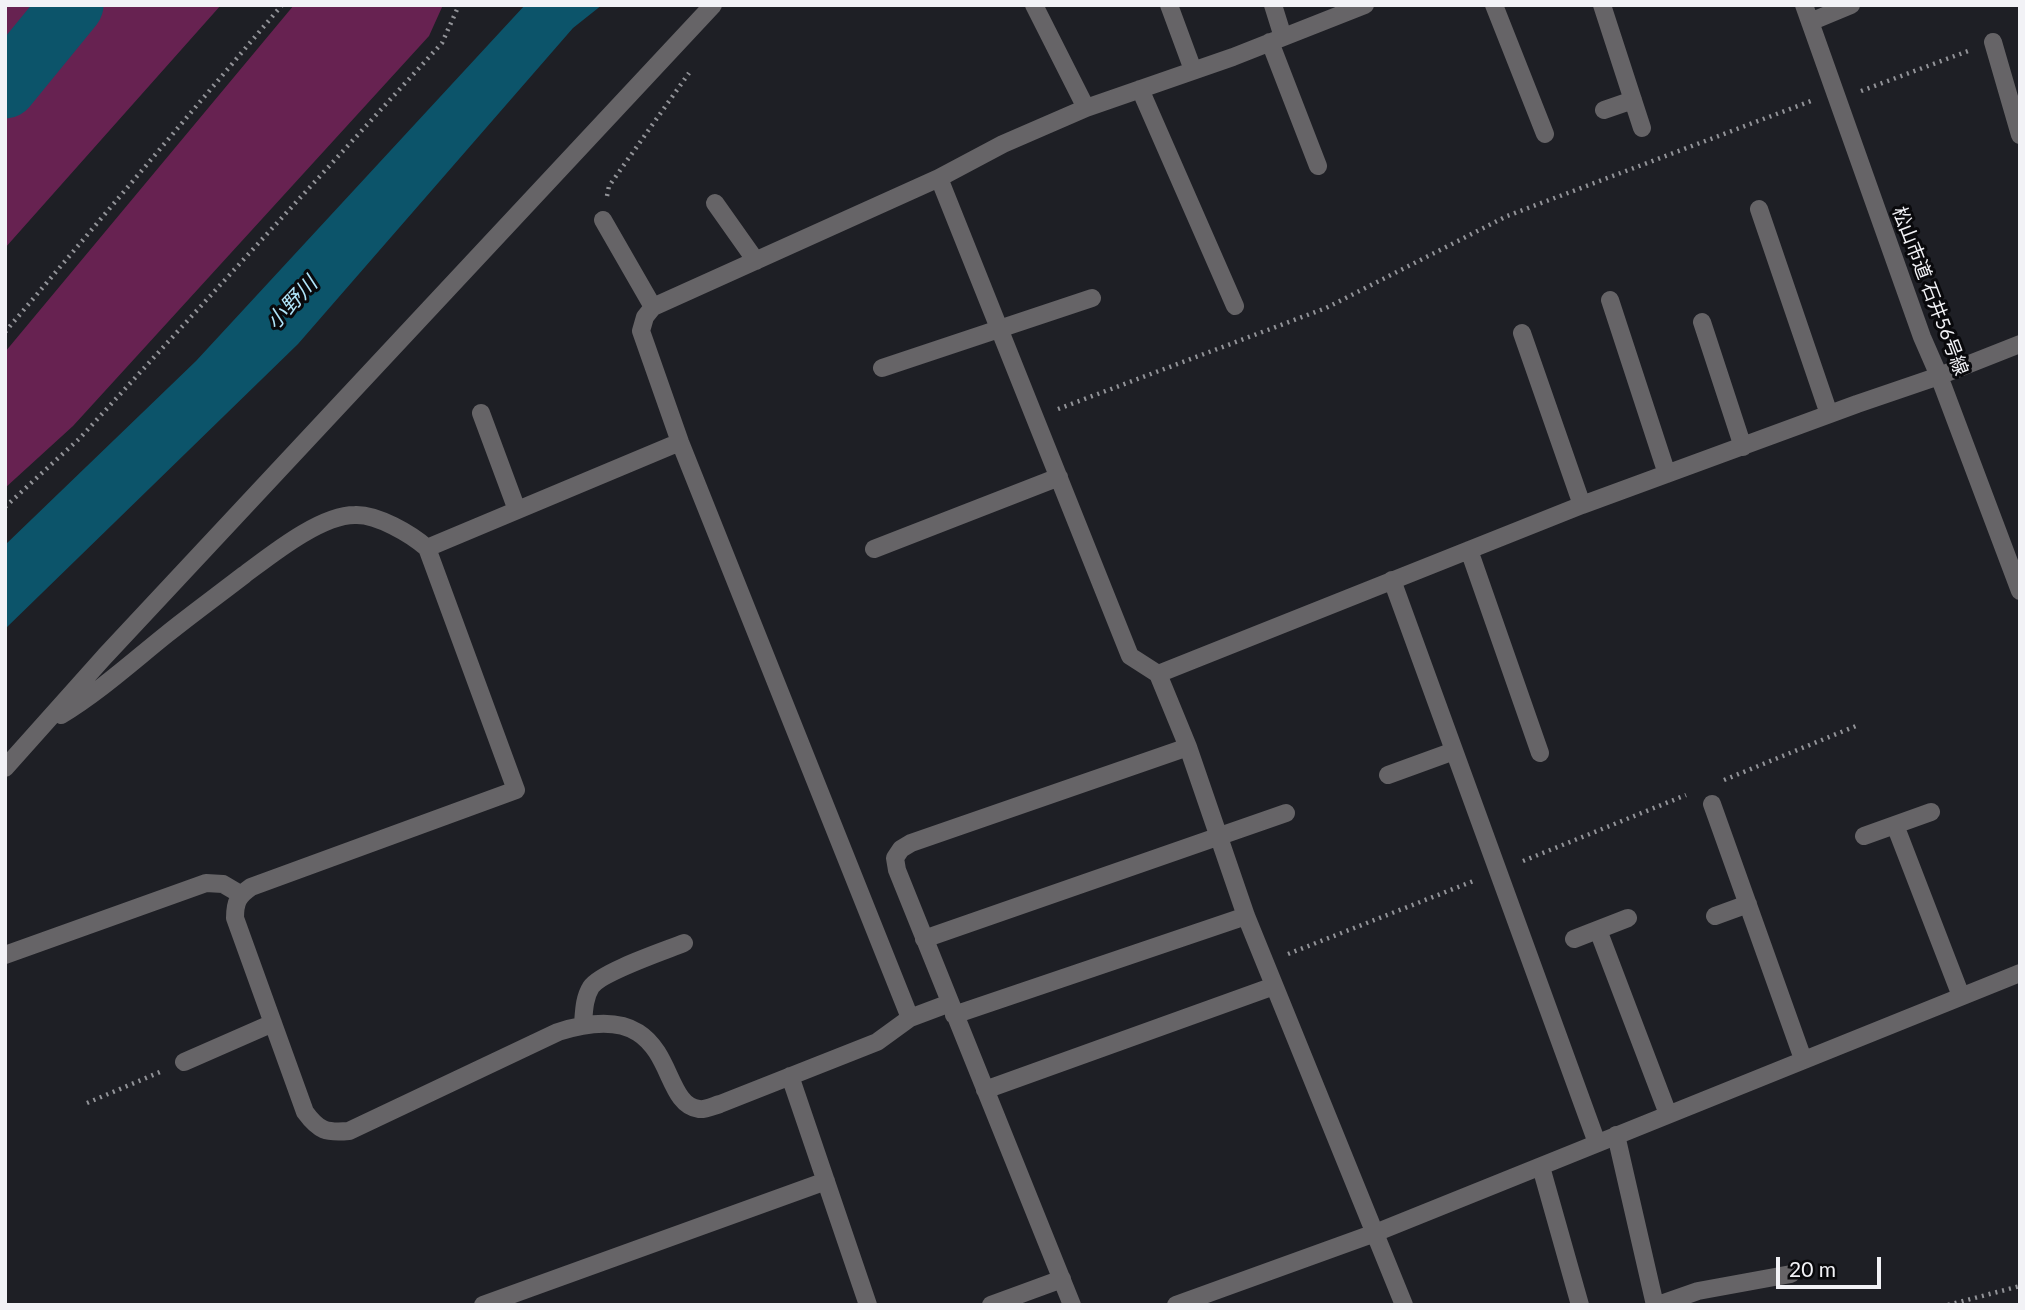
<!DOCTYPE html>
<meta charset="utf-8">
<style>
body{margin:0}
#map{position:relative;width:2025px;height:1310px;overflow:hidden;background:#1e1f25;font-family:Lato,sans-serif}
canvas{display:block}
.frame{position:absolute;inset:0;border:7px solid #f2f2f6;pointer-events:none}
.scale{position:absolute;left:1776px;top:1257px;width:105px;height:32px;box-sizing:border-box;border:4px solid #f2f2f6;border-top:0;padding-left:9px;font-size:21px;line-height:24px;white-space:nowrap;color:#f2f2f6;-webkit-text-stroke:5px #09090c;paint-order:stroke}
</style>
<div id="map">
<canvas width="2025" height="1310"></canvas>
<div class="frame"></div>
<div class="scale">20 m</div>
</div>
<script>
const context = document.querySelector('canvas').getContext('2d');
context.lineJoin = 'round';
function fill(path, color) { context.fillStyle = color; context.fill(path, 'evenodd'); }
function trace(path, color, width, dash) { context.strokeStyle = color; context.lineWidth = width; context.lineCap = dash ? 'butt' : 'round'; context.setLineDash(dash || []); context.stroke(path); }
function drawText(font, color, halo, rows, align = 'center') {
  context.font = font + ' Lato,"Noto Sans JP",sans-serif'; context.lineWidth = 6; context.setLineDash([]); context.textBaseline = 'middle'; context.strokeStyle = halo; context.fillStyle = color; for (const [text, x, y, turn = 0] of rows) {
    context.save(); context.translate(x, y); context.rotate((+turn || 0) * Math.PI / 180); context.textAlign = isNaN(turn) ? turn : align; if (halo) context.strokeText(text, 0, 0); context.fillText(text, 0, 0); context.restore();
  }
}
fill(new Path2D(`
 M5,5h216l-216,243z
 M294,5h149l-14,31 -356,390 -68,62v-136z`), '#672251');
fill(new Path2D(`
 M525,5h77l-29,23 -275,316 -293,285v-84l191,-184z`), '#0c546a');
trace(new Path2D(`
 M5,87l67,-82`), '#0c546a', 63);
trace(new Path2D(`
 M1861,91l107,-40
 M607,196l2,-10 80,-113
 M5,332l277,-327
 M1058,409l268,-101 181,-92 304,-115
 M5,507l75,-69 362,-395 17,-38
 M1724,780l132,-54
 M1523,861l163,-66
 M1288,954l188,-74
 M87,1103l73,-31
 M1948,1305l72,-19`), '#929398', 4.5, [2, 5]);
trace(new Path2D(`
 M1034,5l52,103
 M1169,5l24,65
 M1273,5l10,32
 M1494,5l51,129
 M1602,5l40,123
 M1804,5l118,332 17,39 81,215
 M1810,22l41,-17
 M1270,42l48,124
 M1993,42l27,93
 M1140,89l95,217
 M1604,110l29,-10
 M939,178l191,478 28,18 30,73 58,169 158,389
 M715,203l41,58
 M1759,209l70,205
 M603,220l50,87
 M1610,300l57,174
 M1702,322l41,125
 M1522,333l60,172
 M882,368l210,-70
 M481,413l36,97
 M680,442l-253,106 89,242 -265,97c-13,9 -16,15 -16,31l70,194c14,19 21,21 44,19l209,-99c123,-39 97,72 141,77 6,1 14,-3 21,-5l157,-62 33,-24 40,-15
 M874,549l185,-72
 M1469,550l71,203
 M1392,580l205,563
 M1158,674l424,-169 275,-101 82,-28 81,-32
 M61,715c38,-23 71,-53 106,-81 25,-20 51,-39 77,-59 27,-20 76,-60 111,-60 22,-1 56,19 72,33
 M5,768l100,-112 608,-651
 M1388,775l66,-24
 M1712,804l91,255
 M1895,825l66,171
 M1864,836l67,-24
 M1715,916l33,-12
 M1598,930l70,184
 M924,939l362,-126
 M1574,939l54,-21
 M5,955l201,-72 17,1 17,10
 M954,1015l292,-99
 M910,1018l-230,-576 -39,-111 4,-14 8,-10 286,-129 64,-34 83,-36 147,-51 132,-52
 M583,1024c1,-12 1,-26 8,-37 10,-15 73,-36 93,-44
 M184,1062l89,-39
 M790,1076l78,229
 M985,1090l289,-104
 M1616,1135l39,170
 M1541,1167l39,138
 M483,1305l343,-124
 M991,1305l71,-26
 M1072,1305l-175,-435 -2,-12 6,-9 10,-6 277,-96
 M1176,1305l199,-72 645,-260
 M1658,1305l40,-14 93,-17`), '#666467', 18);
drawText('19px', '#f2f2f6', '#09090c', [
 ["松山市道 石井56号線",1930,291,69]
]);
drawText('italic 21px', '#afe4f9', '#09090c', [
 ["小野川",292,303,-47]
]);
</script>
